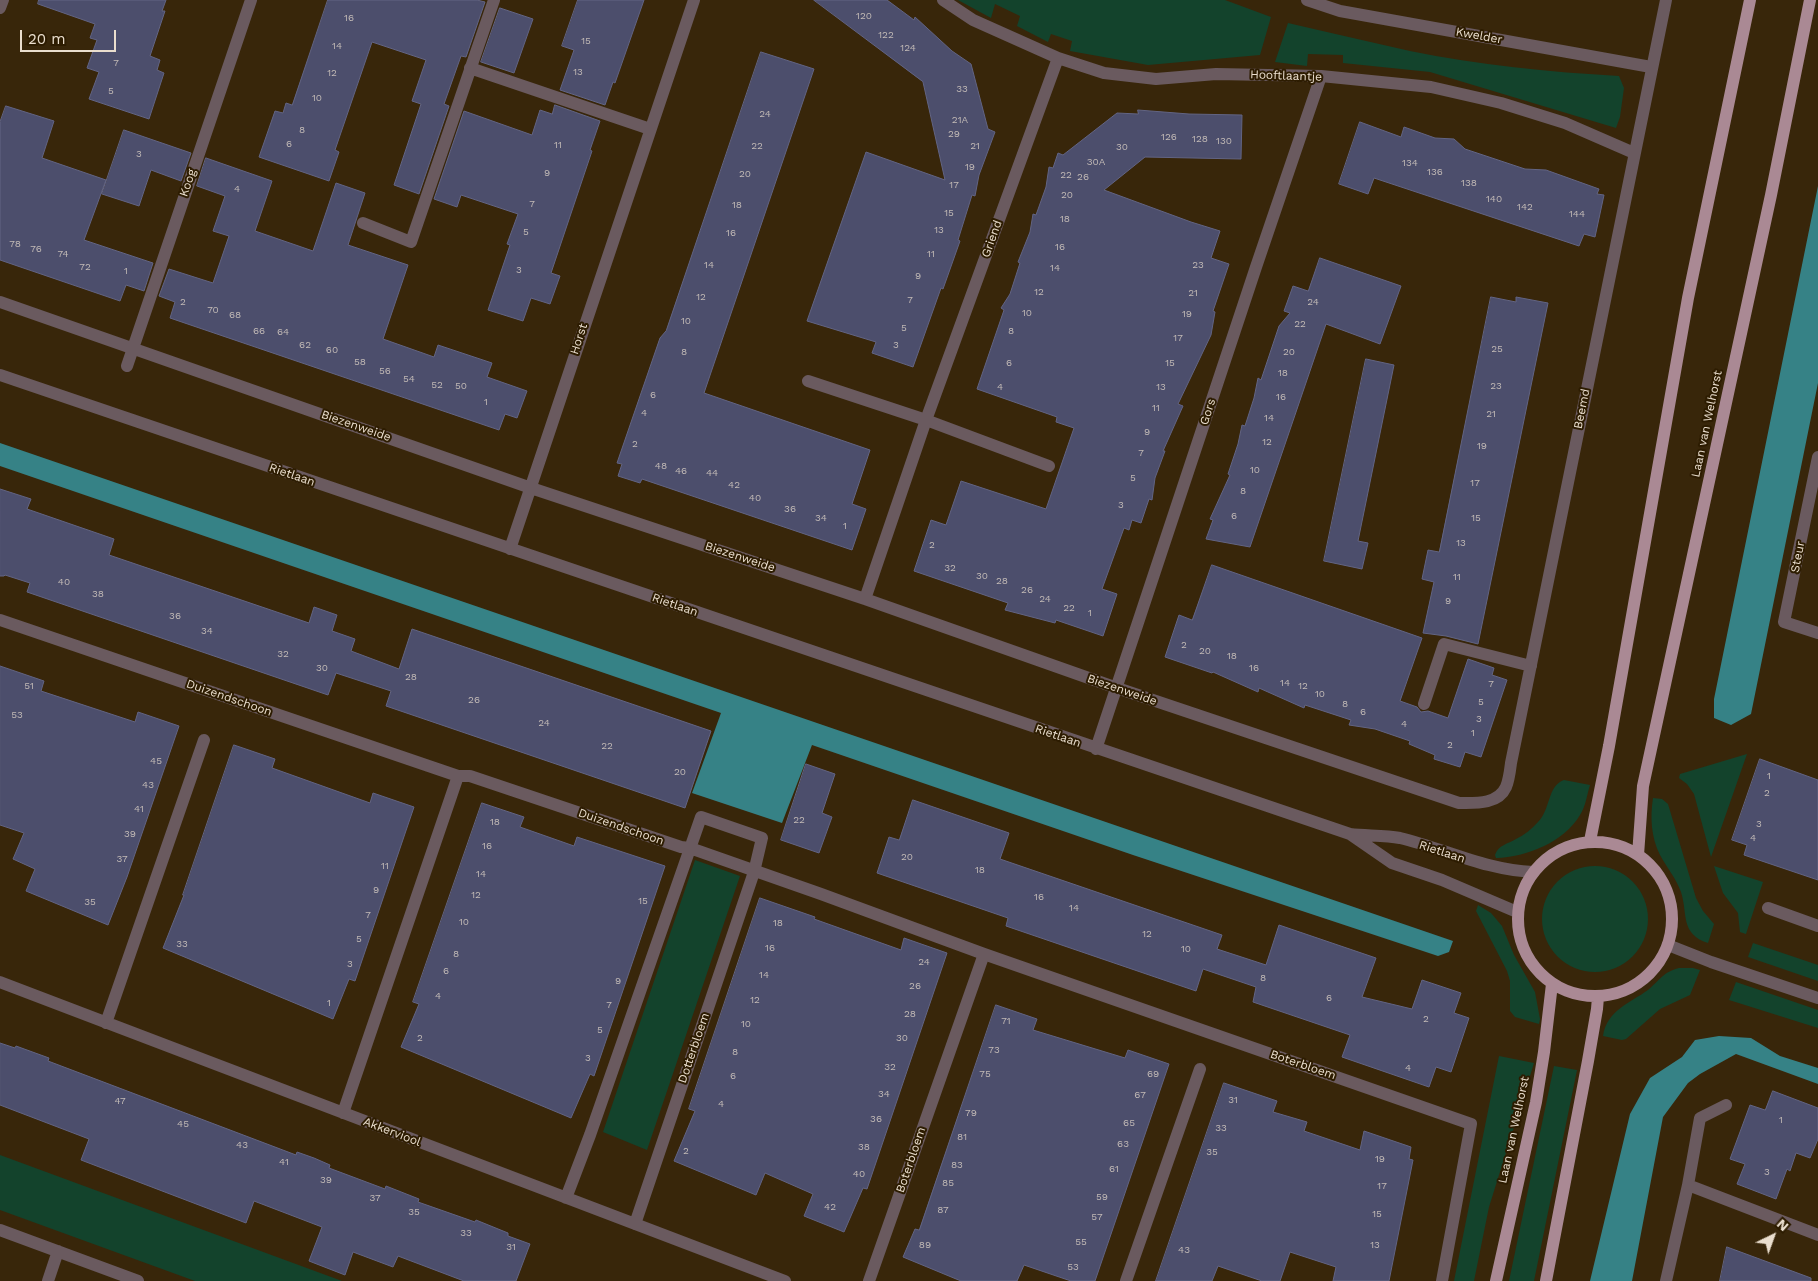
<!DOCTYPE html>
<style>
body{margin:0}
#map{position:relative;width:1818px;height:1281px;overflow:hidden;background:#38260a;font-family:"Work Sans",sans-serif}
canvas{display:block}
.north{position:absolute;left:1748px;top:1211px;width:50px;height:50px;-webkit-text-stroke:4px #2d1c01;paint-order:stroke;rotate:42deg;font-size:14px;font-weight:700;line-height:20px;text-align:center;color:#eadece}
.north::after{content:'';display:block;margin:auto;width:18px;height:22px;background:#eadece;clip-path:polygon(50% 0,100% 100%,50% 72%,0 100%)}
.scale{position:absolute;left:20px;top:30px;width:96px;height:22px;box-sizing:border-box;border:2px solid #eadece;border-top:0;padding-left:6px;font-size:15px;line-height:18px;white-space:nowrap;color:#eadece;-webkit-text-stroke:4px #2d1c01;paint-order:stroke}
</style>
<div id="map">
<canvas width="1818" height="1281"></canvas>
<div class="north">N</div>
<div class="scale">20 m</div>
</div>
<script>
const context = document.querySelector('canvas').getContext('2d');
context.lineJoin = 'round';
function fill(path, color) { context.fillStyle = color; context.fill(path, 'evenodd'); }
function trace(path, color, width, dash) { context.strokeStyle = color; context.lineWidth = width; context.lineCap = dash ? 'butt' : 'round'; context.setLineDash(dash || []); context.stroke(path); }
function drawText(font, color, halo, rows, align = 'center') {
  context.font = font + ' "Work Sans",sans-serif'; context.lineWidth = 4; context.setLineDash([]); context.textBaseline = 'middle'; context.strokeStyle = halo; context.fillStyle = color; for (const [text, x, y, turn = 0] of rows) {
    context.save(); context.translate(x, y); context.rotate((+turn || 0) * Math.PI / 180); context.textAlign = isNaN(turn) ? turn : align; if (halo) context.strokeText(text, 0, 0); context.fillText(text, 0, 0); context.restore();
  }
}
fill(new Path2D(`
 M958,0h267l46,17 -11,38 -112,10 -78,-14 2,-10 -21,-7 -3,8 -31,-16 3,-10 -25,-12 -4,14z
 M1288,23c40,9 81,19 122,28 69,14 139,21 209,25l5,12 -4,29 -4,11 -186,-56 -87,-9v-8l-35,-1 -1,12 -32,-4z
 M1747,754l-36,103 -17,-63 -7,-10 -8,-6 1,-4z
 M1564,780l26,5c-3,9 -4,21 -10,30 -16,27 -53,42 -84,43l-1,-3c3,-10 13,-11 21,-16 8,-4 16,-10 22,-17 13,-13 9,-36 26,-42z
 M1653,798l9,1 6,5 28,94 7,13 11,13 -6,19c-28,-9 -20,-29 -27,-51 -5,-14 -14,-24 -21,-37 -9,-18 -10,-38 -7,-57z
 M695,860l45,16 -93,274 -44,-18z
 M1542 919a53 53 0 1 1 106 0a53 53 0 1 1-106 0Z
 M1714,866l49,16 -17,52 -6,-2 -2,-19 -15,-20z
 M1478,905l13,8 11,13 12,29 21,37 5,27 -1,5 -24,-7 -5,-6v-30l-3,-10 -31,-60z
 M1753,943l65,22v16l-70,-24z
 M1679,968h14l7,2 -10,25 -30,14 -34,30 -4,1 -19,-4c4,-26 27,-33 45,-46 12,-10 15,-18 31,-22z
 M1736,982l82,28v18l-89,-28z
 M1499,1056l35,7 -45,144 -15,74h-20z
 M1554,1066l23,4 -43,211h-25z
 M0,1155l342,126h-147l-195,-71z`), '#13432c');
fill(new Path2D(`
 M1818,186v197l-67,331 -20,11 -17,-7v-19z
 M0,443l1453,498 -4,11 -11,4 -305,-101 -321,-110 -30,78 -90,-30 29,-80 -721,-247z
 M1719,1036l32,2 29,18 38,12v16l-82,-30 -36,20 -12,9 -25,34 -31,164h-42l40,-167 20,-36 32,-21 13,-17z`), '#368286');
const building = new Path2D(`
 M39,0h127l-4,11h3l-15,45 10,4 -3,10 7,3 -15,46 -60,-20 10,-27 -12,-4 10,-28 -7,-2 5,-14 -57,-20z
 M328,0h149l8,2 -19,55 -5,-1 -17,48 5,2 -30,88 -25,-9 27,-81 -9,-3 14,-41 -54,-18 -37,108 4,2 -10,29 -70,-24 16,-46 8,2 3,-10 6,2z
 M578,0h66l-29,83 -2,-1 -8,23 -45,-15 14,-40 -12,-4z
 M814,0h73l27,20 1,-3 37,34 19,13 17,65 7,3 -16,43 -4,21 -3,-1 -14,45 2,1 -17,48 -2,-1 -28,79 -41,-14 4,-11 -69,-21 59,-169 79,28 -22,-98z
 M500,8l33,11 -19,54 -33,-11z
 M761,52l53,17 -110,324 166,57 -18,54 14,5 -14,41 -210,-71 -2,4 -22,-7 4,-12 -5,-1 43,-125 6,-7z
 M555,105l45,16 -10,29 2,1 -41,122 9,3 -10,28 -19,-6 -8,23 -35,-11 22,-65 -3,-1 11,-30 -57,-19 -4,12 -23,-8 30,-88 68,24 8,-25 12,4z
 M6,106l48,15 -12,37 64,22 -22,60 69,23 -9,28 -18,-6 -6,16 -120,-41v-138z
 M1138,110l51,4 53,1 -1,44 -96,-2 -41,33 87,32 29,9 -9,27 18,6 -16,47 2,1 -4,23 -33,69 5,2 -20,45h2l-10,27 -3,22 -3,-1 -8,24 -9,-3 -3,10 -5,-2 -22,61 15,5 -14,42 -47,-16 -1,3 -50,-13 3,-7 -94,-32 17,-51 15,5 15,-44 85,28 28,-81 -18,-6 1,-5 -80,-28 27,-79 -3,-2 9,-14 10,-31 -2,-1 12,-30 3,-18 3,1 10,-28 3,-20 4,1 5,-15 5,2 54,-42 21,1z
 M1360,122l41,15 3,-10 31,11 19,1 11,10 60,20 21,1 53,19 -2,5 7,1 -9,42 -11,-3 -5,12 -205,-68 -6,16 -29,-10z
 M124,130l67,23 -10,28 -30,-11 -12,36 -37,-12z
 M206,158l66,23 -17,50 58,20 23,-68 29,10 -17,52 60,20 -25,74 51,18 4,-12 54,18 -5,14 40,14 -10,27 -12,-4 -6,16 -329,-112 5,-16 -16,-6 10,-27 44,14 16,-47 -16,-5 12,-35 -28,-10z
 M1320,258l81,28 -21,58 -54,-20 -76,223 -44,-8 7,-19 -3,-1 20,-44 -2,-1 10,-30 4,-19 3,1 9,-28 4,-20 3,2 18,-54 11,-13 -6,-2 9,-25 15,5z
 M1491,297l25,5v-5l32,6 -70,341 -32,-8 -23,-3 11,-51 -12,-3 6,-29 11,2z
 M1366,359l28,6 -36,176 10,2 -6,26 -38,-8z
 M0,489l31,10 -4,10 87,30 -5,16 200,68 5,-16 23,8 -5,16 23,8 -4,12 48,18 13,-40 299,102 -26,77 -299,-102 5,-15 -55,-18 -8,22 -301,-103 3,-9 -25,-8 -1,1h-4z
 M1212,565l210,73 -22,63 17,6 4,5 7,-1 20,7 20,-59 26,9 -2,7 15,5 -26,77 -16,-5 -5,15 -26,-8 1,-4 -26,-11 1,-3 -35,-12 -26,-4 2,-5 -46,-15 -1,3 -45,-20 -1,4 -45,-20 -1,1 -47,-16 14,-42 13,5z
 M0,666l44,15 -3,10 94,31 3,-10 41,14 -52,151 -19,48 -82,-34 9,-22 -22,-10 11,-26 -24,-8z
 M234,745l41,14 -3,9 98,35 3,-10 41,14 -59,174 -6,-2 -16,40 -170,-71 21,-53h-1z
 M1760,759l58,21v100l-74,-25 3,-10 -15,-5z
 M806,764l29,10 -13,39 10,4 -13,36 -38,-13z
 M913,800l96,33 -9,26 222,76 -5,14 49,16 13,-40 97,33 -14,39 50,12 10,-29 39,13 -7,20 15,5 -18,54 -15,-5 -7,20 -87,-30 8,-22 -97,-33 3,-15 -53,-18 -7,22 -190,-65 2,-8 -131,-45 12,-36 10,3z
 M482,803l42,14 -4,10 54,19 3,-9 88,29 -71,210 -4,-2 -19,44 -170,-71 18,-43 -6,-2z
 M760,898l55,19 -1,2 87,31 3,-12 43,15 -80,236 -4,-1 -19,44 -40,-16 9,-22 -48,-21 -9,22 -82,-34 21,-50 -6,-2z
 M996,1005l41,14 -4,11 92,28 3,-8 41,14 -74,217h-24l-47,-16 -7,16h-56l-58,-24 12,-28 4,1z
 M0,1043l15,5 1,-2 33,12 -1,3 248,94 1,-3 17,6 16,7 -1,3 56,21 1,-3 33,13 -1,3 57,20 1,-2 32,13v3l22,8 -14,37h-52l-66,-25 -5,11 -40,-15 -8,23 -36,-14 13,-34 -68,-26 -8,22 -165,-63 8,-21 -89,-34z
 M1224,1083l53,18 -4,11 34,10 -3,9 56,19 4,-19 47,16 -2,12 4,1 -24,121h-56l3,-14 -46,-15 -10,29h-18l-44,-15 -6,15h-56z
 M1773,1091l45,17v31l-8,19 -14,-5 -6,18 -3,-2 -11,30 -39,-15 8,-20 -15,-5 20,-54 15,5z
 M1727,1247l84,31v3h-91z`);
fill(building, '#4c4e6c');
trace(building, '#626483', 1);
trace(new Path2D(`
 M943,0l30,20 85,38 46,15 52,6 60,-5 105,2 110,11 70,16 64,20 69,30
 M1307,0l33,11 311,56
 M0,8l3,-8
 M470,68l180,61
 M363,223l48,19 83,-242
 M0,302l531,186 334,111 252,89 342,115c15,0 39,2 47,-16 3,-7 4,-16 5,-24l155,-763
 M127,366l124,-366
 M0,375l1350,459c16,2 34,1 50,4 45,11 86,32 133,34
 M808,381l118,39 123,46
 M1818,457l-34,165 34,11
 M510,549l184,-549
 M865,599l61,-179 132,-362
 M0,620l458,156h12l211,71 9,1 131,46 163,60 487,170 -29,157
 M1424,704l20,-60 87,22
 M1096,749l160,-482 65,-191
 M1350,834l42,29 50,17 75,32
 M1768,908l50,18
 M1668,945l43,17 107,36
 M0,982l785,299
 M106,1023l98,-283
 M343,1113l115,-337
 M1688,1185l12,-67 26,-13
 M566,1198l24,-63 111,-318 61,21 -8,34 -119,352
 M0,1230l138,51
 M48,1281l10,-30
 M869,1281l115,-327
 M1126,1281l74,-212
 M1666,1281l22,-96 130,50`), '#6a5a5f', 12);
trace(new Path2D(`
 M1590,841l19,-95 79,-448 62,-298
 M1518 919a77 77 0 1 1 154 0a77 77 0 1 1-154 0Z
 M1638,855l5,-69 128,-591 39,-195
 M1496,1281l40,-179 8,-50 8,-68
 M1546,1281l42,-220 9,-52 1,-12`), '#aa8994', 12);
drawText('10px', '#c2bab6', null, [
 ["120",864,16],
 ["16",349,18],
 ["122",886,35],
 ["15",586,41],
 ["14",337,46],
 ["124",908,48],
 ["7",116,63],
 ["13",578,72],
 ["12",332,73],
 ["33",962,89],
 ["5",111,91],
 ["10",317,98],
 ["24",765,114],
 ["21A",960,120],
 ["8",302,130],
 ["29",954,134],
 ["126",1169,137],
 ["128",1200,139],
 ["130",1224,141],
 ["6",289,144],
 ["11",558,145],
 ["22",757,146],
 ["21",975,146],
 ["30",1122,147],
 ["3",139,154],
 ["30A",1096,162],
 ["134",1410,163],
 ["19",970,167],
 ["136",1435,172],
 ["9",547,173],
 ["20",745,174],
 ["22",1066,175],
 ["26",1083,177],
 ["138",1469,183],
 ["17",954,185],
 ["4",237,189],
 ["20",1067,195],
 ["140",1494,199],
 ["7",532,204],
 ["18",737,205],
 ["142",1525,207],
 ["15",949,213],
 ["144",1577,214],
 ["18",1065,219],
 ["13",939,230],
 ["5",526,232],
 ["16",731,233],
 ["78",15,244],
 ["16",1060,247],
 ["76",36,249],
 ["74",63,254],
 ["11",931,254],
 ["14",709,265],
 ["23",1198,265],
 ["72",85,267],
 ["14",1055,268],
 ["3",519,270],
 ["1",126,271],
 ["9",918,276],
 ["12",1039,292],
 ["21",1193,293],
 ["12",701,297],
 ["7",910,300],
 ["2",183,302],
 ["24",1313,302],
 ["70",213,310],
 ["10",1027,313],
 ["19",1187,314],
 ["68",235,315],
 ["10",686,321],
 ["22",1300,324],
 ["5",904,328],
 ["66",259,331],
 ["8",1011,331],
 ["64",283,332],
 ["17",1178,338],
 ["62",305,345],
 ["3",896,345],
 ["25",1497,349],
 ["60",332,350],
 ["8",684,352],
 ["20",1289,352],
 ["58",360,362],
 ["6",1009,363],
 ["15",1170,363],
 ["56",385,371],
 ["18",1283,373],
 ["54",409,379],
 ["52",437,385],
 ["50",461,386],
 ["23",1496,386],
 ["4",1000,387],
 ["13",1161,387],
 ["6",653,395],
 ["16",1281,397],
 ["1",486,402],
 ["11",1156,408],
 ["4",644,413],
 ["21",1491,414],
 ["14",1269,418],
 ["9",1147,432],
 ["12",1267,442],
 ["2",635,444],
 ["19",1482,446],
 ["7",1141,453],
 ["48",661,466],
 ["10",1255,470],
 ["46",681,471],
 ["44",712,473],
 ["5",1133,478],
 ["17",1475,483],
 ["42",734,485],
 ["8",1243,491],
 ["40",755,498],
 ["3",1121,505],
 ["36",790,509],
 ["6",1234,516],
 ["34",821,518],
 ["15",1476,518],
 ["1",845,526],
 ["13",1461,543],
 ["2",932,545],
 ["32",950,568],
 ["30",982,576],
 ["11",1457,577],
 ["28",1002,581],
 ["40",64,582],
 ["26",1027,590],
 ["38",98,594],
 ["24",1045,599],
 ["9",1448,601],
 ["22",1069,608],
 ["1",1090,613],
 ["36",175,616],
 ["34",207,631],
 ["2",1184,645],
 ["20",1205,651],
 ["32",283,654],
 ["18",1232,656],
 ["30",322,668],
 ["16",1254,668],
 ["28",411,677],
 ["14",1285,683],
 ["7",1491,684],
 ["51",29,686],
 ["12",1303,686],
 ["10",1320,694],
 ["26",474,700],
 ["5",1481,702],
 ["8",1345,704],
 ["6",1363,712],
 ["53",17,715],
 ["3",1479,719],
 ["24",544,723],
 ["4",1404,724],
 ["1",1473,733],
 ["2",1450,745],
 ["22",607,746],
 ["45",156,761],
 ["20",680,772],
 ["1",1769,776],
 ["43",148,785],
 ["2",1767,793],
 ["41",139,809],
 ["22",799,820],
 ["18",495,822],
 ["3",1759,824],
 ["39",130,834],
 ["4",1753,838],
 ["16",487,846],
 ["20",907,857],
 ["37",122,859],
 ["11",385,866],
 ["18",980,870],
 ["14",481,874],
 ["9",376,890],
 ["12",476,895],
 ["16",1039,897],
 ["15",643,901],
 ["35",90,902],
 ["14",1074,908],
 ["7",368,915],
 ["10",464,922],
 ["18",778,923],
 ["12",1147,934],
 ["5",359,939],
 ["33",182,944],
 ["16",770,948],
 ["10",1186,949],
 ["8",456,954],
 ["24",924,962],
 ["3",350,964],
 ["6",446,971],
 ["14",764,975],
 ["8",1263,978],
 ["9",618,981],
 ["26",915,986],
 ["4",438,996],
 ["6",1329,998],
 ["12",755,1000],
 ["1",329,1003],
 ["7",609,1005],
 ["28",910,1014],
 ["2",1426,1019],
 ["71",1006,1021],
 ["10",746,1024],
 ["5",600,1030],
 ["2",420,1038],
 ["30",902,1038],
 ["73",994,1050],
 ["8",735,1052],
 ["3",588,1058],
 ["32",890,1067],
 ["4",1408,1068],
 ["75",985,1074],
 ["69",1153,1074],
 ["6",733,1076],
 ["34",884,1094],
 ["67",1140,1095],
 ["31",1233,1100],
 ["47",120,1101],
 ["4",721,1104],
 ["79",971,1113],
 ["36",876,1119],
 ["1",1781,1120],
 ["65",1129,1123],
 ["45",183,1124],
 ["33",1221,1128],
 ["81",962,1137],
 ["63",1123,1144],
 ["43",242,1145],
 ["38",864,1147],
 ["2",686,1151],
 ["35",1212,1152],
 ["19",1380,1159],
 ["41",284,1162],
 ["83",957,1165],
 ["61",1114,1169],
 ["3",1767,1172],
 ["40",859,1174],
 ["39",326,1180],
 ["85",948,1183],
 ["17",1382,1186],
 ["59",1102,1197],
 ["37",375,1198],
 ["42",830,1207],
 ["87",943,1210],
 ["35",414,1212],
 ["15",1377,1214],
 ["57",1097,1217],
 ["33",466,1233],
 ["55",1081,1242],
 ["89",925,1245],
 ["13",1375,1245],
 ["31",511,1247],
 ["43",1184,1250],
 ["53",1073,1267]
]);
drawText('12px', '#eadece', '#2d1c01', [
 ["Kwelder",1479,36,10],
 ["Hooftlaantje",1286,76,2],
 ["Koog",188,183,-71],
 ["Griend",992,239,-70],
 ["Horst",579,339,-72],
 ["Beemd",1582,409,-79],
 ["Gors",1208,412,-72],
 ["Laan van Welhorst",1707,424,-78],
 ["Biezenweide",356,426,19],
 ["Rietlaan",292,475,19],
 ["Biezenweide",740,557,18],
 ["Steur",1798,557,-79],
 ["Rietlaan",675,605,19],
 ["Biezenweide",1122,690,19],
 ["Duizendschoon",229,698,19],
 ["Rietlaan",1058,736,19],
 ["Duizendschoon",621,827,19],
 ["Rietlaan",1442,852,18],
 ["Dotterbloem",694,1048,-71],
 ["Boterbloem",1303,1065,19],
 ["Laan van Welhorst",1514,1130,-78],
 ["Akkerviool",392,1132,21],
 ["Boterbloem",911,1160,-71]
]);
</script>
